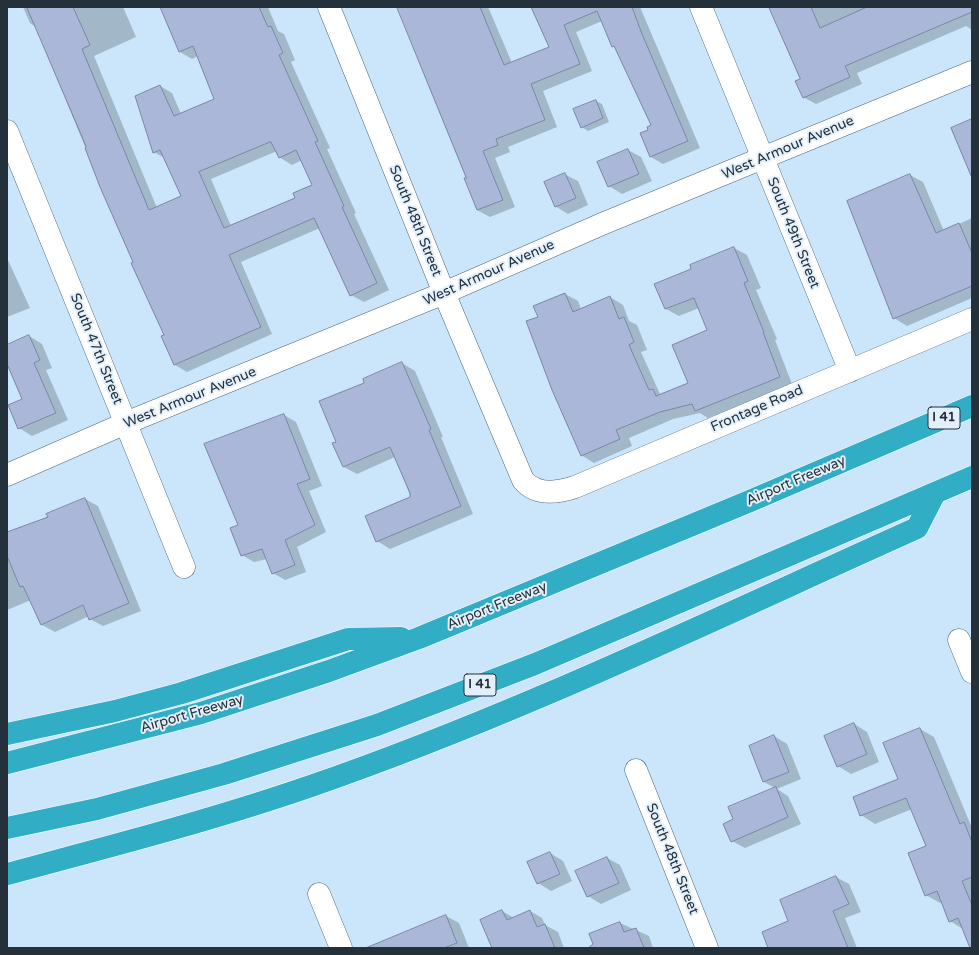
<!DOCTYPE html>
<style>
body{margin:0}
#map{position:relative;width:979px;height:955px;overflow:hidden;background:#cbe5fa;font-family:"Varela Round",sans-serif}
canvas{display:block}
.frame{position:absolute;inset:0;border:8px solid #24303a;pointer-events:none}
</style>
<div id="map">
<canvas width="979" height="955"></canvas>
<div class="frame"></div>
</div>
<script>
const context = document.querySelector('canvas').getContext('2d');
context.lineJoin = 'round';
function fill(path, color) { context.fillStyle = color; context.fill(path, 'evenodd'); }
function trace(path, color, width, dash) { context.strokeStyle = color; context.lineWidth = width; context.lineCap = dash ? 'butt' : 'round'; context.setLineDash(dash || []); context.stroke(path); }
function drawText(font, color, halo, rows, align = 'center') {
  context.font = font + ' "Varela Round",sans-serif'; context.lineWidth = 4; context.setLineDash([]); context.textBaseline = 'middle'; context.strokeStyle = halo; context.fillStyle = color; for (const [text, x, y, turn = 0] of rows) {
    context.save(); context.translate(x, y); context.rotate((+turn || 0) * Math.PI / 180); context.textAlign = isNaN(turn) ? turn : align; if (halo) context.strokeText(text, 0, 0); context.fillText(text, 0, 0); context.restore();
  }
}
fill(new Path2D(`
 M23,7h100l13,30 -42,19 63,152 25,-12 -16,-37 -12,-7 6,-66 12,7 9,21 34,-14 -17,-44 -6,3 -12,-7 -19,-45h107l10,24 6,3 11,26 -4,2 39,86 -3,1 29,64 -2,1 35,76 -25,12 -13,-7 -31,-67 -79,34 31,72 -85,38 -12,-7 -10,-30 -64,-149 -65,-159 -6,-4zM277,151l2,6 13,8 10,-5 11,25 -17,13 -65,28 -20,-47z
 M398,7h88l3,2 23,54 38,-16 -16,-40h106l60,141 -37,16 -12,-7 -10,-23 8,-3 3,-5 -36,-78 -4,-2 -10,-25 -26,11 16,39 -49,20 14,36 -49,20 2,5 -15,6 20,49 -25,10 -13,-7 -10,-32z
 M770,7h202v23l-6,-4 -109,47 5,11 -46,20 -13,-7 -2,-17z
 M596,101l6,3 7,18 -21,9 -6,-4z
 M628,150l13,7 11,24 -30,13 -13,-8 -11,-24z
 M564,174l14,7 10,24 -20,9 -13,-8z
 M910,175l13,7 21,49 28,-13v80l-65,28 -13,-8z
 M734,248l13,7 14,33 -5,2 21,49 -2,1 17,44 -84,34 -8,-5 -27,6 -44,19 3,8 -38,17 -13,-8 -42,-138 26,-23 13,7 3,8 29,-12 13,8 6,16 8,4 10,25 -6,2 19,42 30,-10 19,-54 -10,-22 -20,8 -13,-7 27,-40z
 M7,258l23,50 -23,9z
 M29,336l13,8 10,24 -6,2 22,50 -36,16 -13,-8 4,-29 -16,-37v-16z
 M402,363l13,8 28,66h-2l32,77 -83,35 -13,-8 34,-43 -16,-41 -38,17 -13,-7 -7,-25 29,-59z
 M284,415l12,7 26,64 -13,5 17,41 -29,15 9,25 -21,8 -12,-7 -6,-14 -13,3 -12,-7 -3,-30z
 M85,499l13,7 43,105 -38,15 -13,-7 -1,-3 -34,16 -13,-7 -11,-25 -24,10v-76l42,-17z
 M854,724l13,8 12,30 -28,12 -13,-8z
 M920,729l14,8 38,91v120l-9,-19 -13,-8 -7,-19 -3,1 -14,-8 1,-49 -15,-37 -37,15 -14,-9 38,-36z
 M774,736l13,8 14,35 -24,10 11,7 13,28 -56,24 -13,-7 3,-21 40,-32 -11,-6z
 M550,853l13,8 9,20 -21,10 -13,-8z
 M607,858l13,7 11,25 -30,14 -13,-8z
 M836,877l13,7 12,28 -16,6 12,30h-88l20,-26z
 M502,911l12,7 16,-7 12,7 3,7 13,7 6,16h-71z
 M446,916l13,7 10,25h-68z
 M620,923l29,13 4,12h-57z`), '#0003');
const building = new Path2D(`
 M27,7h46l17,38 -8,4 67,161 32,-14 -21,-46 -7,3 -18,-57 25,-11 14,31 40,-17 -21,-53 -14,6 -19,-45h99l9,20 3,-1 12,27 -4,2 39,86 -3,1 29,64 -2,1 35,76 -27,13 -36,-78 -85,37 32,72 -87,38 -13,-29 3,-1 -33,-72 2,-1 -33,-75 -15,-39 1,-1zM271,142l8,16 17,-8 16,35 -19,8 2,5 -71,30 -25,-56z
 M397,7h83l24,58 45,-18 -18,-40h101l10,27 46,107 -38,16 -10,-24 8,-3 -1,-3 4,-2 -37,-79 -2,1 -15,-36 -33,14 16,39 -49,20 14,36 -49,19 2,6 -15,6 20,49 -26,10 -13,-32h2z
 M769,7h42l9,21 47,-21h105v5l-127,54 5,11 -47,21 -8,-17 5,-2z
 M596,100l7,18 -22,10 -8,-19z
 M972,119v59l-21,-50z
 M628,149l11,25 -31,13 -11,-25z
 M565,173l11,25 -21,9 -11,-25z
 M910,174l26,59 23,-10 13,30v33l-79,33 -46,-118z
 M734,247l14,34 -4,2 20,49h-1l17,45 -85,34 -3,-7 -32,8 -44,18 4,9 -39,17 -29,-66 -26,-69 12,-4 -5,-11 32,-13 8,19 37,-16 9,23 5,-2 10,25 -5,3 20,45 4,-1 3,7 32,-13 -16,-38 35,-15 -13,-32 -29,11 -11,-25 37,-15 -1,-4z
 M29,335l11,25 -6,3 22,50 -38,16 -10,-24 14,-6 -15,-35v-19z
 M402,362l29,67 -2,1 32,76 -85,36 -11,-26 45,-19v-4l-20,-46 -47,20 -11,-24 4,-1 -17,-41 45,-18 -1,-4z
 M284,414l26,65 -13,5 18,41 -30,15 10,25 -23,9 -10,-25 -21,7 -11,-28 8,-3 -34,-81z
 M85,498l44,105 -40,17 -6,-15 -42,20 -18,-39 -3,1 -13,-31v-24l41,-15 -2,-3z
 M854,723l13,31 -30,13 -13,-31z
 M920,728l40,96 4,-2 8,20v35l-10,4 10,24v43h-2l-12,-30 -9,4 -12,-31 -12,5 -17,-43 18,-7 -20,-48 -46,18 -7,-19 45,-18 -15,-36z
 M774,735l15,37 -26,10 -14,-36z
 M776,787l12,30 -57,25 -8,-18 10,-5 -5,-12z
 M550,852l10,22 -23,10 -10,-22z
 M607,857l12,26 -32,14 -12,-26z
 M836,876l13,28 -16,7 15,37h-80l-6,-16 26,-11 -8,-21z
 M502,910l5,10 23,-10 7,17 8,-3 10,24h-63l-12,-28z
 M446,915l11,28 -13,5h-78z
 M620,922l4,10 12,-4 8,20h-56l5,-4 -4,-10z`);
fill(building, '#abb7d9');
trace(building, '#7b86a5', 1);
const minor = new Path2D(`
 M329,7l115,286 79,187c13,16 34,13 52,7l397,-168
 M701,7l149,364
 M7,131l177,436
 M7,475l119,-52 318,-130 158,-69 370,-152
 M959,640l13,32
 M636,770l71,178
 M319,894l22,54`);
const highway = new Path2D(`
 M7,734l108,-23 67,-18 166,-54 53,-1
 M7,763l194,-50 128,-42 90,-33 331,-137 222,-95
 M7,828l90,-19 127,-35 153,-49 158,-61 437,-187
 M7,874c101,-27 202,-53 301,-87 209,-72 408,-169 609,-259l18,-35`);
trace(minor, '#4b687f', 23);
trace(highway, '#fff', 23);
trace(minor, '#fff', 22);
trace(highway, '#32adc6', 22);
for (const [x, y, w] of [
 [944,418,32],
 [480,685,32]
]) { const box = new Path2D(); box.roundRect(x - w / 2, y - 11, w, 22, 3); context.fillStyle = '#e3f0fb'; context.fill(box); trace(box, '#24303a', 1); }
drawText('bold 13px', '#24303a', null, [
 ["I 41",944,418],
 ["I 41",480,685]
]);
drawText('14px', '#24303a', '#e3f0fb', [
 ["West Armour Avenue",788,148,-23],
 ["South 48th Street",415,221,68],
 ["South 49th Street",793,233,68],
 ["West Armour Avenue",489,273,-24],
 ["South 47th Street",96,349,68],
 ["West Armour Avenue",190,398,-22],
 ["Frontage Road",757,409,-23],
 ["Airport Freeway",796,481,-23],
 ["Airport Freeway",497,606,-22],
 ["Airport Freeway",192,714,-16],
 ["South 48th Street",672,859,68]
]);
</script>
